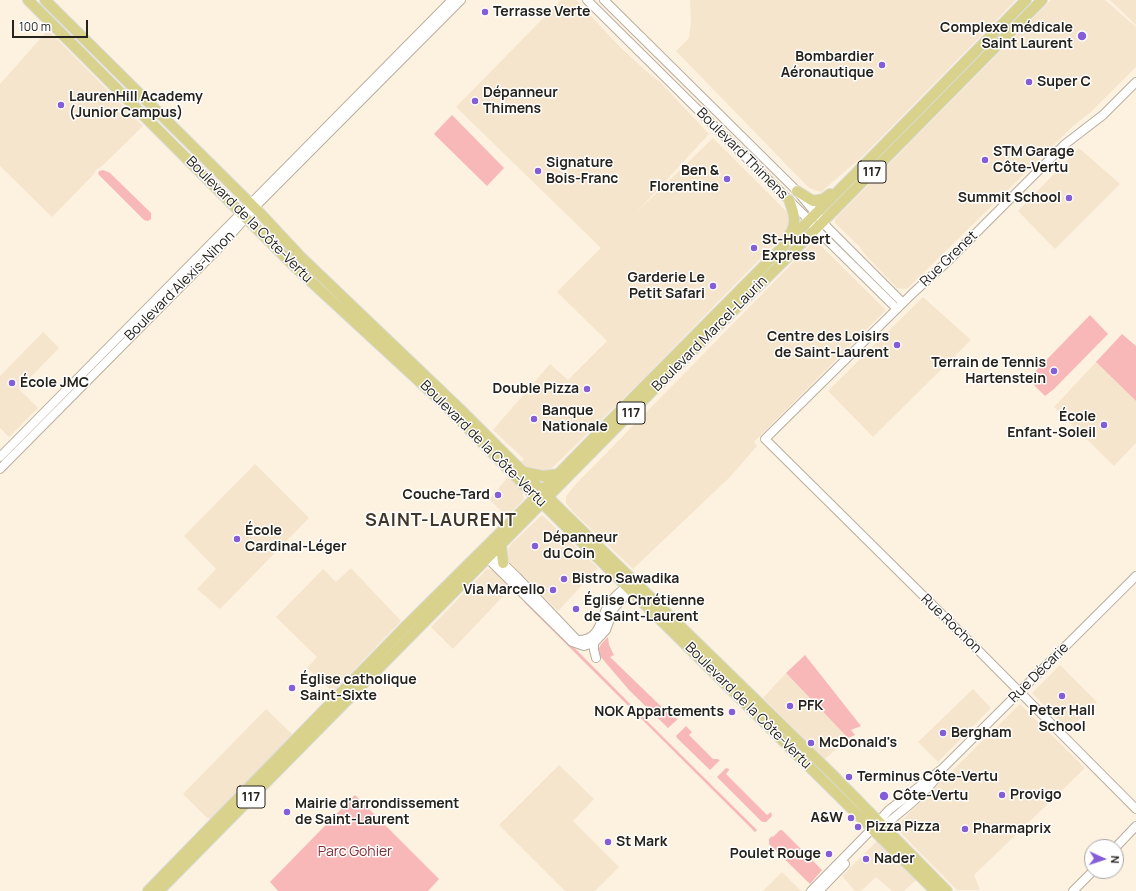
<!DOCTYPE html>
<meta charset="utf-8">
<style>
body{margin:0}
#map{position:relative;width:1136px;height:891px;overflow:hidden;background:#fdf1df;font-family:Manrope,sans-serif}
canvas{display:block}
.north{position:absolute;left:1084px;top:839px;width:40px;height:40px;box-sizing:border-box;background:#fff;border:1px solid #a8a7a4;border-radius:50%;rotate:93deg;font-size:11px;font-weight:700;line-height:16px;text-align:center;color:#26221c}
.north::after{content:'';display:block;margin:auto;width:14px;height:18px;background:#845dd7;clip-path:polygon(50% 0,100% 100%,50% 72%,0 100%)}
.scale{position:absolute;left:12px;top:20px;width:76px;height:18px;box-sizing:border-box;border:2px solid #26221c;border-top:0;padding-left:5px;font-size:12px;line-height:14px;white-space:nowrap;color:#26221c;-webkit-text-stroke:3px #fff;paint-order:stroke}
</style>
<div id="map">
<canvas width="1136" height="891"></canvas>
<div class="north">N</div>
<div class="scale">100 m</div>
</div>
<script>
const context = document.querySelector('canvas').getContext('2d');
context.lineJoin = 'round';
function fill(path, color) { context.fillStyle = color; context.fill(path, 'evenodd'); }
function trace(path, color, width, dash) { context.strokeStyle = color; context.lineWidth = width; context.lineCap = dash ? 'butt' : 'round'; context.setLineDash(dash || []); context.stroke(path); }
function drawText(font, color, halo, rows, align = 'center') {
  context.font = font + ' Manrope,sans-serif'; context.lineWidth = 3; context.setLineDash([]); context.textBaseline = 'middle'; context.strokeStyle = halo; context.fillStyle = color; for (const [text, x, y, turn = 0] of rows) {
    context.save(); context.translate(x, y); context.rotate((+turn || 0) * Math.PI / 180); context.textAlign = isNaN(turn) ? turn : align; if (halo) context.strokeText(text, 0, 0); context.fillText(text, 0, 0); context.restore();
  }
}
fill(new Path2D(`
 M561,0h15l44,47 25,23 15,12 49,52 -73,79 77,-75 76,76v15l-146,150 -93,91h-9l-8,-1 -10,25 1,5 -17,18 -18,-18 35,-40 -31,-29 57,-66 18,16 39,-39 -50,-49 44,-44 -145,-141z
 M690,0h326l-153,156 -42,36 -12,-4 -133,-137 13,-13 2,-16z
 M1051,0h54l31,27v40l-45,45 -18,14 -165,162 -3,1 -8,-1 -29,-30 -10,-13 -23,-22v-4z
 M1110,0h26v25z
 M48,30l95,96 -42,41 -5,3 -3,5 -41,42 -52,-51v-82z
 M1079,148l41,36 -65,65 -37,-38z
 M815,240l71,70 -132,132 3,4 -27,31 -97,92 -61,-58 -6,-8v-7l10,-12z
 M923,297l48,43 -98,97 -45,-46z
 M43,332l16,16 -40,41 19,19 -29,29 -9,-9v-52z
 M1096,362l40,39v42l-22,23 -60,-59z
 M255,464l54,54 -89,91 -23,-20 19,-20 -32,-33z
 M542,515l56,53 -40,43 -34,-34 -15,13 -56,59 -22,-22 56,-58 4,1 16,-17 3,-8z
 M351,568l50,53 -68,71 -26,-24 10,-11 -41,-40 47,-48 13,13z
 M1060,665l37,37 -29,28 -36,-37z
 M786,673l62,65 -23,21 -62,-61z
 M973,689l18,19 -53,54 -20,-20z
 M1020,704l65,64 -111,107 6,15h-23l-62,-63z
 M266,709l26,25 -1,3 -80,82 -4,-1 -24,-24z
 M559,765l35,34 -21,22 46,46 -24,24h-30l-66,-66z
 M877,841l39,39 -12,11h-12l-16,-14 -15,14h-6l-13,-15z
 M782,872l19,19h-38z`), '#f6e5cd');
fill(new Path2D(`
 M452,115l52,53 -17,18 -53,-52z
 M103,170l7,3 41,40v6l-3,2 -4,-1 -46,-46 1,-3z
 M1090,315l18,19 -54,55 -9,7 -17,-17z
 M1122,334l14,12v55l-40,-39z
 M522,595l130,131 105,104 -2,2 -230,-229 -4,-7z
 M608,637l1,8 5,10 -4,2 62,60 6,2 -10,9 -39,-38 -29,-34c-4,-8 2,-13 8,-19z
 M805,655l56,71 -10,4 4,5 -7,3 -62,-65z
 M686,726l6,6 -3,3 24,24h4l3,1 -10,10 -33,-32 -1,-2z
 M726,768l3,1v1l-3,4 41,41 4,-3 1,4 -6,6h-3l-2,-1 -44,-44z
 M355,795l84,84 -11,12h-150l-8,-9z
 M780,830h2l40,40 -12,14 -41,-40v-5l3,-3 1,1z`), '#f8b8b8');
const minor = new Path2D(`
 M587,0l216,214 17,19 77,76
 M604,0l193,191 31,37 75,75
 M1136,82l-33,33 -39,30 -115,115 -36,33 -148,146 208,206 163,164
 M0,457l452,-457
 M0,469l218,-220 40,-45 203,-204
 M488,549l29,28 60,63c23,1 23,-20 31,-35 6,-9 15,-16 23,-22
 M483,554l89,88 12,4 10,-3 12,-13 8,-22 11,-12 7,-11
 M594,643v7l2,8
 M880,830c19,-18 42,-33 57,-53
 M1116,847l20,-21
 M811,891l56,-57 22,-24 53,-41 194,-193
 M819,891l26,-27
 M1073,891l20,-20`);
const major = new Path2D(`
 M28,0l264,264 154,142 90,91 399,394
 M45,0l214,212 41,44 160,153 101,101 272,265 114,116
 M797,191l16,10 10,-2 7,-5
 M788,237c10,-13 6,-24 1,-37
 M524,472l19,4 16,-2
 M501,544l2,19
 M148,891l255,-262 124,-123 86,-88 257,-259 156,-159
 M159,891l512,-519 122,-120 249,-252`);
trace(minor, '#b9ad9c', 10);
trace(major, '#dcdcdb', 12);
trace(minor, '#fff', 8);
trace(major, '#d8d28c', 10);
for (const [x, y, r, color] of [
 [485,12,4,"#845dd7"],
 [1082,36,5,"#845dd7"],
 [882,65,4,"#845dd7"],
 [1029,82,4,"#845dd7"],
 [475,101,4,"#845dd7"],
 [61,105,4,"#845dd7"],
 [985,160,4,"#845dd7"],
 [538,171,4,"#845dd7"],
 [727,179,4,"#845dd7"],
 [1069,198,4,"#845dd7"],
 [754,248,4,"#845dd7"],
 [713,286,4,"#845dd7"],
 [897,345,4,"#845dd7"],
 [1054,371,4,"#845dd7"],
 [12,383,4,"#845dd7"],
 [587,389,4,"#845dd7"],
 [534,419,4,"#845dd7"],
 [1104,425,4,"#845dd7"],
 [498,495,4,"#845dd7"],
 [237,539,4,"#845dd7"],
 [535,546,4,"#845dd7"],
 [564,579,4,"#845dd7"],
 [553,590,4,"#845dd7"],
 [576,609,4,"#845dd7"],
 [292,688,4,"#845dd7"],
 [1062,696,4,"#845dd7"],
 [790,706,4,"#845dd7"],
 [732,712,4,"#845dd7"],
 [943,733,4,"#845dd7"],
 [811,743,4,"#845dd7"],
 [849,777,4,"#845dd7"],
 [1002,795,4,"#845dd7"],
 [884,796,5,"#845dd7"],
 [287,812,4,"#845dd7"],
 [851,818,4,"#845dd7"],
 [858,827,4,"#845dd7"],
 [965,829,4,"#845dd7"],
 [608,842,4,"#845dd7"],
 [829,854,4,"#845dd7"],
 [866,859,4,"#845dd7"]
]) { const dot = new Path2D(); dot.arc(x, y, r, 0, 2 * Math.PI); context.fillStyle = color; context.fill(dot); trace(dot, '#fff', 1.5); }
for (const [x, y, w] of [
 [872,172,28],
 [631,413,28],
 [251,797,28]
]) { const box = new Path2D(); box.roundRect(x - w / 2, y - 11, w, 22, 3); context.fillStyle = '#fff'; context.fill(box); trace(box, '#26221c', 1); }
drawText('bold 13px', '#26221c', null, [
 ["117",872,172],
 ["117",631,413],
 ["117",251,797]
]);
drawText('bold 14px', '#26221c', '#fff', [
 ["Terrasse Verte",493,12],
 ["Complexe médicale",1073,28,"right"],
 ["Saint Laurent",1073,44,"right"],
 ["Bombardier",874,57,"right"],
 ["Aéronautique",874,73,"right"],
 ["Super C",1037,82],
 ["Dépanneur",483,93],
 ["Thimens",483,109],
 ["LaurenHill Academy",69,97],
 ["(Junior Campus)",69,113],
 ["STM Garage",993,152],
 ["Côte-Vertu",993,168],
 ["Signature",546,163],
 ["Bois-Franc",546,179],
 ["Ben &",719,171,"right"],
 ["Florentine",719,187,"right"],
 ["Summit School",1061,198,"right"],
 ["St-Hubert",762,240],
 ["Express",762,256],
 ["Garderie Le",705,278,"right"],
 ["Petit Safari",705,294,"right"],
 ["Centre des Loisirs",889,337,"right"],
 ["de Saint-Laurent",889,353,"right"],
 ["Terrain de Tennis",1046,363,"right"],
 ["Hartenstein",1046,379,"right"],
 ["École JMC",20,383],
 ["Double Pizza",579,389,"right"],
 ["Banque",542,411],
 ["Nationale",542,427],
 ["École",1096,417,"right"],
 ["Enfant-Soleil",1096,433,"right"],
 ["Couche-Tard",490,495,"right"],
 ["École",245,531],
 ["Cardinal-Léger",245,547],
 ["Dépanneur",543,538],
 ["du Coin",543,554],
 ["Bistro Sawadika",572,579],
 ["Via Marcello",545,590,"right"],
 ["Église Chrétienne",584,601],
 ["de Saint-Laurent",584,617],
 ["Église catholique",300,680],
 ["Saint-Sixte",300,696],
 ["PFK",798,706],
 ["Peter Hall",1062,711,"center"],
 ["School",1062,727,"center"],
 ["NOK Appartements",724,712,"right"],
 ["Bergham",951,733],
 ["McDonald's",819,743],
 ["Terminus Côte-Vertu",857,777],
 ["Provigo",1010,795],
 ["Côte-Vertu",893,796],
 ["Mairie d'arrondissement",295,804],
 ["de Saint-Laurent",295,820],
 ["A&W",843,818,"right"],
 ["Pizza Pizza",866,827],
 ["Pharmaprix",973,829],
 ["St Mark",616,842],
 ["Poulet Rouge",821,854,"right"],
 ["Nader",874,859]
], 'left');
drawText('14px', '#26221c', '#fff', [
 ["Boulevard Thimens",742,154,45],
 ["Boulevard de la Côte-Vertu",249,220,45],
 ["Rue Grenet",949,259,-44],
 ["Boulevard Alexis-Nihon",180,286,-45],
 ["Boulevard Marcel-Laurin",710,334,-45],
 ["Boulevard de la Côte-Vertu",483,444,45],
 ["Rue Rochon",951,624,44],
 ["Rue Décarie",1039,673,-45],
 ["Boulevard de la Côte-Vertu",748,706,45]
]);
drawText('14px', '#7d2d32', '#fff', [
 ["Parc Gohier",355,852]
]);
context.letterSpacing = '1px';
drawText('bold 18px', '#413729', '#fff', [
 ["SAINT-LAURENT",441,521]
]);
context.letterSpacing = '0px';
</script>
